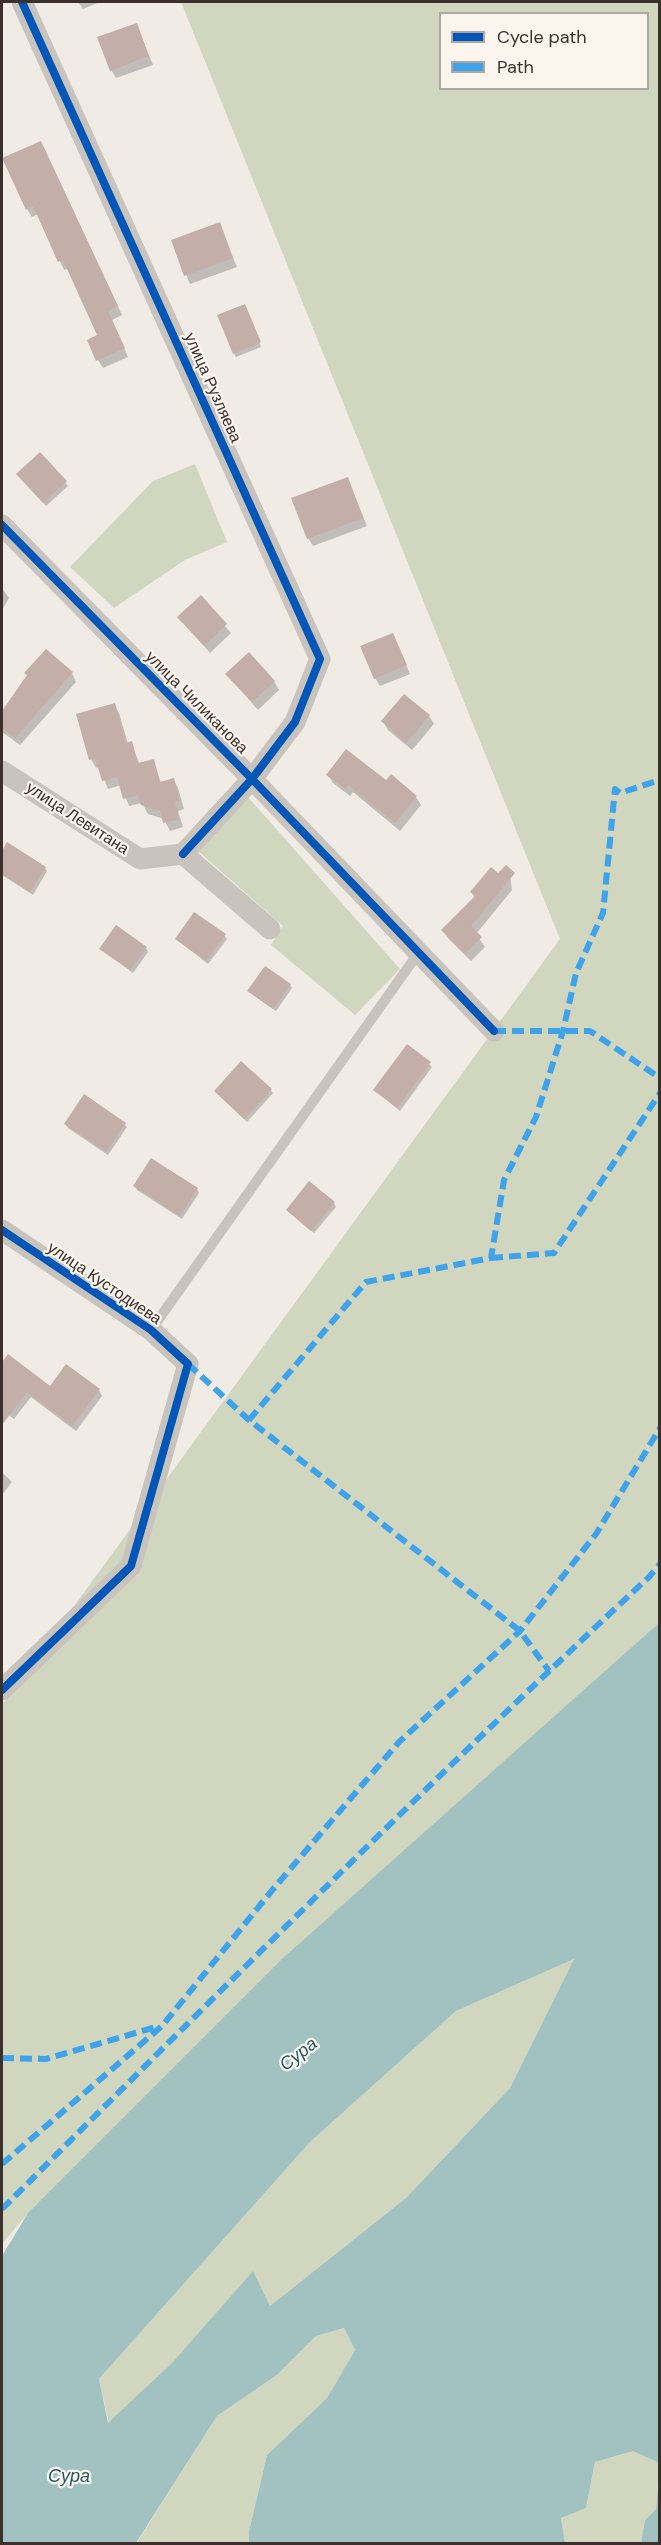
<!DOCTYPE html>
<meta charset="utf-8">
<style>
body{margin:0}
#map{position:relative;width:661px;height:2545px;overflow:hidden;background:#f0ebe5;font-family:"DM Sans",sans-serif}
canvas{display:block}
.frame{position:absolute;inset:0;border:3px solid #3b302b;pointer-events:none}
.legend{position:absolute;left:439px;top:12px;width:210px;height:78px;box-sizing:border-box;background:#fbf5ee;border:2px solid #aea6a0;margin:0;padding:8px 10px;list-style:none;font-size:18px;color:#3b302b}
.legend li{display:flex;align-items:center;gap:12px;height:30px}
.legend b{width:30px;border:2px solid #aea6a0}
</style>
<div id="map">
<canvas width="661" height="2545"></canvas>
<div class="frame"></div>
<ul class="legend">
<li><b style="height:8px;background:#0057b8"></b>Cycle path</li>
<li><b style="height:8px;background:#3fa3eb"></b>Path</li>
</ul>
</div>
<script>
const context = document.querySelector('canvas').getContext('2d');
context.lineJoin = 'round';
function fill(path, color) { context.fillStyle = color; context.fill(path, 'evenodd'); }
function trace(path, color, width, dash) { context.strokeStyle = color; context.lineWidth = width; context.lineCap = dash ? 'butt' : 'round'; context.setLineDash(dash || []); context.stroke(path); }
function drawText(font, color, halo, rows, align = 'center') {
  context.font = font + ' "DM Sans",sans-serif'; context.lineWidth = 4.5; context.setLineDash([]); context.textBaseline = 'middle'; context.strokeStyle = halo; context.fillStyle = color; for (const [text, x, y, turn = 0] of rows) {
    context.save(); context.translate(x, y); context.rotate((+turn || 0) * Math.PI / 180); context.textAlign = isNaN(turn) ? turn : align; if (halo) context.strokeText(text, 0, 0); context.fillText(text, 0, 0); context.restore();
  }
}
fill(new Path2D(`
 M181,2h478v1621l-631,590 -26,31v-539l558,-766zM440,14h208v74h-208z
 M195,464l32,78 -42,18 -71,48 -44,-41 83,-86z
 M248,797l152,172 -45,46 -84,-70 12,-19 -85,-75z
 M574,1959l-64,129 -104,110 -136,108 -17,-34 -81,91 -63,61 -10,-45 211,-237 146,-131z
 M344,2328l11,22 -28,48 -60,57 -18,76v12l-113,1 81,-128 60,-41 39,-39z
 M633,2451l26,12 -3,46 -11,11 -4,23h-76l-4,-25 25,-10 9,-46z`), '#d1d6bf');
fill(new Path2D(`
 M659,1623v840l-26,-12 -38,11 -9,46 -25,10 4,25h-316v-12l18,-76 60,-57 28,-48 -11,-22 -28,8 -39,39 -60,41 -81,127h-134v-287l26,-43 254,-254zM574,1959l-64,129 -104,110 -136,108 -17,-35 -81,92 -64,60 -9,-44 211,-237 146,-131z
 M659,2475v68h-18l4,-23 11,-11z`), '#a1c2c1');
fill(new Path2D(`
 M78,2h22l-17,7z
 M136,24l17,41 -37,13 -5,-8z
 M41,143l81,172 -10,5 16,37 -25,11 -5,-8 1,-24 -30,-68 -5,2 -4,-9 -22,-47 -6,3 -5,-8z
 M219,224l18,43 -47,17 -18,-43z
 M247,309l14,38 -25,10 -2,-4z
 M21,478l44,4 3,4 -22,20z
 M348,479l19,47 -54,20 -5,-8z
 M2,588l7,10 -7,12z
 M201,598l30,35 -21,20 -31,-36z
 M393,634l17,40 -30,12 -5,-8z
 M72,673l4,9 -56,63 -18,-13v-18l26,-38z
 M227,674l47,7 5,9 -21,20z
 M114,705l5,8 9,31 3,-1 9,22 13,-4 8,22 12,-4 5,9 6,21 -6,2 5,16 -13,4 -6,-12 -16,-5 -6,-11 -13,3 -8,-21 -13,4 -9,-22 -3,1 -5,-9 -13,-44z
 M429,716l5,8 -22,26 -24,-20 -5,-9z
 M328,775l58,7 30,15 5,8 -21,26 -47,-39 -3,4 -17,-13z
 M8,844l37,24 2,3 -14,24 -31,-20v-21z
 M498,875h12l2,15 -36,44 9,13 -14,14 -23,-23 -5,-8 32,-32 -3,-6z
 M224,935l3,4 -19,25 -32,-25z
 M146,948l2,4 -15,21 -32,-24z
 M290,985l2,3 -16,23 -27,-20z
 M408,1047l24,20 -32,44 -25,-21z
 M270,1090l3,3 -26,29 -31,-31z
 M66,1124h58l3,3 -19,28 -40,-27z
 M135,1186l62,3 2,4 -17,26 -45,-29z
 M334,1203l2,4 -22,26 -27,-23z
 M8,1356l42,32 49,2 3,6 -26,35 -45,-34 -17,22 -12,-9v-45z
 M2,1472l10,10 -10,13z`), '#0003');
fill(new Path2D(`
 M137,23l12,33 -39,15 -13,-34z
 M41,141l77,165 -10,5 17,37 -29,13 -9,-21 10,-5 -34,-75 -5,2 -25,-56 -7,4 -24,-52z
 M220,222l13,36 -49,18 -13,-36z
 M245,304l16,38 -28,12 -16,-39z
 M40,452l27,29 -24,22 -27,-29z
 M348,477l15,41 -56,21 -16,-41z
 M201,595l26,29 -23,22 -27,-29z
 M393,633l14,32 -33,14 -14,-33z
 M46,649l27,23 -58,66 -13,-10v-17l25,-36 -3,-2z
 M249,652l26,29 -23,21 -27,-28z
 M404,694l26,21 -24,28 -25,-22z
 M115,703l11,40 6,-2 6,22 16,-4 6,23 14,-4 6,23 -5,1 4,17 -16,4 -3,-12 -19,-6 -3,-10 -15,4 -6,-22 -15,4 -7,-23 -6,2 -13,-46z
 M346,749l40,31 5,-6 26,22 -22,27 -47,-38 -3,4 -19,-14z
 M7,842l39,25 -16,25 -28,-18v-23z
 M506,865l9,8 -44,53 11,11 -17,17 -24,-24 34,-34 -5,-4 21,-25 7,6z
 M194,912l32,22 -20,27 -31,-22z
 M116,925l31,22 -17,23 -31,-21z
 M265,966l26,18 -18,25 -26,-18z
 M407,1044l24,18 -34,46 -24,-18z
 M241,1061l31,28 -28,30 -30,-28z
 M84,1094l42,29 -20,29 -42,-28z
 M151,1158l47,30 -18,28 -47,-30z
 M309,1181l26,21 -24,29 -25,-21z
 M8,1354l42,32 16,-22 34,25 -28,37 -45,-34 -25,33v-63z`), '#c3afa7');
trace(new Path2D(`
 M151,1330l268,-378`), '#c9c3be', 10);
trace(new Path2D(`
 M22,2l298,657 -25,63 -43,57 -69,75
 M2,525l250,254 242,252
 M2,771l138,88 43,-5 87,75
 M2,1230l149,100 37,34 -57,202 -129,124`), '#c9c3be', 21);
trace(new Path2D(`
 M494,1031h96l70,47
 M491,1258l63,-5 106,-160
 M188,1364l61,56 271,211 29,40
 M249,1420l117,-138 125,-24 13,-78 32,-63 27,-86 13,-58 27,-60 12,-124 5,4 40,-13
 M2,2058l44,1 110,-32
 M2,2164l160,-138 112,-138 125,-146 121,-111 76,-97 64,-106
 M2,2209c213,-213 426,-426 647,-632l11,-13`), '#3fa3eb', 6, [12, 6]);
trace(new Path2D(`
 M22,2l298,657 -25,63 -43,57 -69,75
 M2,525l250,254 242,252
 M2,1230l149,100 37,34 -57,202 -129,124`), '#0057b8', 8);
drawText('16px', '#3b302b', '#fbf5ee', [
 ["улица Рузляева",212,388,66],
 ["улица Чиликанова",196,703,45],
 ["улица Левитана",77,819,33],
 ["улица Кустодиева",104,1284,34]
]);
drawText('italic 18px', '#1f5a5e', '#fbf5ee', [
 ["Сура",299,2055,-38],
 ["Сура",69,2477]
]);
</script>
